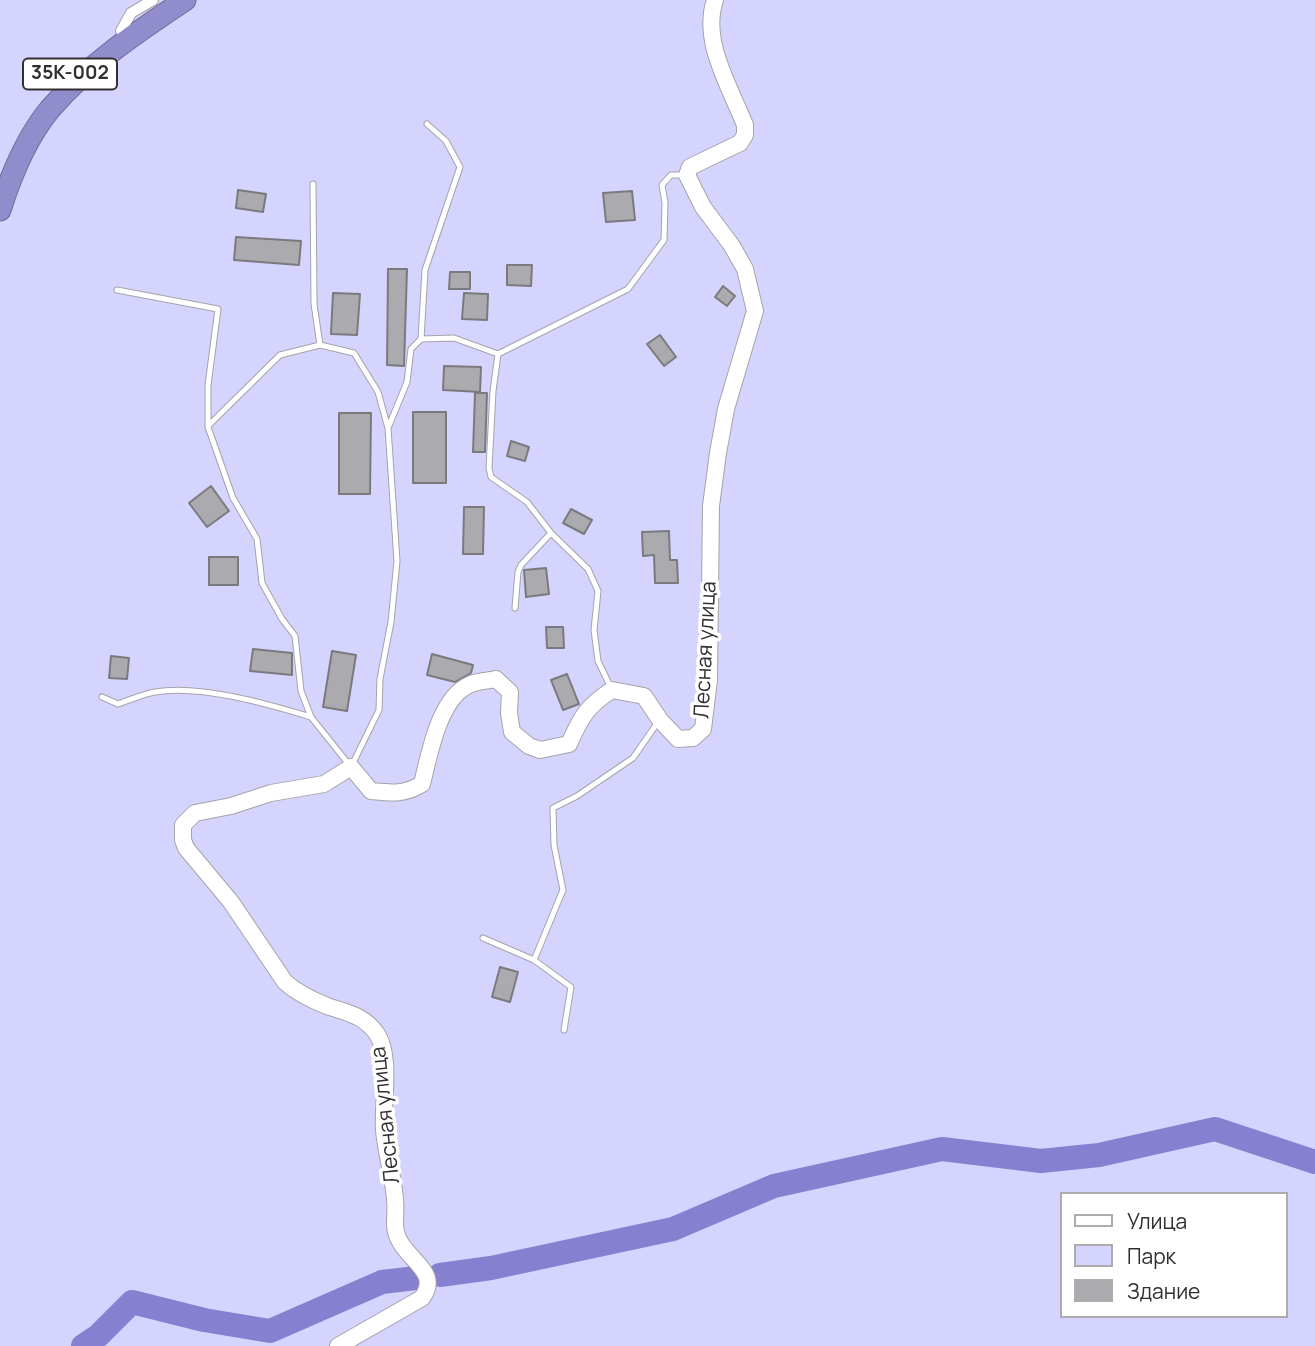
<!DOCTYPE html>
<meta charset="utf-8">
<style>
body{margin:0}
#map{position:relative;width:1315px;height:1346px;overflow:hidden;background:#e8e8ec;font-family:Manrope,sans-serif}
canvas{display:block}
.legend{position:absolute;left:1060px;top:1192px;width:228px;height:126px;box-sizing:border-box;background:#fff;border:2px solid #acacad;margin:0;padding:9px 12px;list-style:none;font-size:21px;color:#303032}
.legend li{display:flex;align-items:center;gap:14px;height:35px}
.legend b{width:35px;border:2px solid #acacad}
</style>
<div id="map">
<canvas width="1315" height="1346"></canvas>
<ul class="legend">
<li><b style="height:9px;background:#fff"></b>Улица</li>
<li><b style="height:19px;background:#d5d4fe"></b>Парк</li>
<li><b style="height:19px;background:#ababaf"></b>Здание</li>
</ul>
</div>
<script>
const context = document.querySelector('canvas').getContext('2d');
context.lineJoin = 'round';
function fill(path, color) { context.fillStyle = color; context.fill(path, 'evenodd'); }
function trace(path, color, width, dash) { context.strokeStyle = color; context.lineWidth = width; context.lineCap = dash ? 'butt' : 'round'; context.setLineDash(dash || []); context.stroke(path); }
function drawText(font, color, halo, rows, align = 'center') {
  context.font = font + ' Manrope,sans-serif'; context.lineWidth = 7; context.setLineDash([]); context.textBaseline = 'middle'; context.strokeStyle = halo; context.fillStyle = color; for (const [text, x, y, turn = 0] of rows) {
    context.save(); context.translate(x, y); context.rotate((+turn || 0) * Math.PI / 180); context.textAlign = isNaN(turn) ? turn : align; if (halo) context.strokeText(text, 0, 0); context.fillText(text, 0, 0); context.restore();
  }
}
fill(new Path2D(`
 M0,0h1315v1346h-1315zM1061,1194h224v122h-224z`), '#d5d4fe');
trace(new Path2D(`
 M440,1275l51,-7 182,-39 101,-43 168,-37 99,12 58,-6 116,-26 100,33
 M83,1346l15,-10 34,-34 72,18 66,11 112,-49 34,-4`), '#877fcf', 24);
const building = new Path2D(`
 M238,190l28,4 -3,18 -27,-4z
 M632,191l3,29 -29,2 -3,-29z
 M236,237l65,4 -2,24 -65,-5z
 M507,265h25l-1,21 -24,-1z
 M388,269h19l-3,97 -17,-1z
 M450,272h20v17h-21z
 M723,286l12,10 -8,10 -12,-9z
 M333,293l27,1 -3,41 -26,-1z
 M464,293l24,1 -1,26 -25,-1z
 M660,335l16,22 -12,9 -17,-22z
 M444,366l37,1 -1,25 -37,-2z
 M475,393h12l-2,59h-12z
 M413,412h33v71h-33z
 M339,413h32l-1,81h-31z
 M511,441l18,6 -4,14 -18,-5z
 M211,486l18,25 -22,16 -18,-24z
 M464,507h20l-1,47h-20z
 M571,509l21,11 -8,14 -21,-11z
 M669,531l1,29h7l1,23h-23l-1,-28 -11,1 -1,-24z
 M209,557h29v28h-29z
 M546,568l3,26 -23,3 -2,-27z
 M546,627h17l1,21h-17z
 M253,649l39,4v22l-42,-4z
 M332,651l24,4 -9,56 -24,-4z
 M432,654l41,11 -2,8 -16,9 -28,-7z
 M111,656l18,2 -2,21 -18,-1z
 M567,674l12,30 -16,6 -12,-30z
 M500,967l18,5 -8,30 -18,-5z`);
fill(building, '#ababaf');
trace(building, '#7a7a7e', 2);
const lane = new Path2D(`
 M313,184l1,120 6,41
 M117,290l101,19 -10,76v42l25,71 24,41 5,44 20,36 13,17 6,55 10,26 40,50 28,-57 1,-31 11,-57 6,-61 -9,-133 19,-46 4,-33 10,-10 33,-1 44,16
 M421,339l4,-69 35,-103 -14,-26 -19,-17
 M208,426l72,-71 40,-10 34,8 24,39 10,36
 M551,533l37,36 10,22 -4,39 4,31 14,29
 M515,608l3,-36 3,-7 30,-32 -24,-31 -36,-25 -2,-9 4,-77 5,-37 130,-65 36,-49 1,-37 -3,-18 9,-10h12
 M102,697l16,7c12,-4 25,-10 37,-12 44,-8 113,12 156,25
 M483,938l51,22 29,-70 -9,-45 -1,-37 24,-12 56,-38 25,-36
 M534,960l37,27 -7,43`);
const street = new Path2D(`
 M121,31l10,-18 22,-13`);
const secondary = new Path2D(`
 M338,1346l84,-48c22,-30 -26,-40 -27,-73 0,-9 1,-18 0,-26 -2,-24 -9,-46 -11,-69 -2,-28 8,-72 -7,-96 -13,-19 -30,-21 -50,-28 -15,-6 -30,-13 -42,-24l-54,-80 -45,-54 -3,-8v-15l12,-12 36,-7 40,-13 53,-9 27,-17 20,24c20,2 33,4 51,-7 7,-28 17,-86 47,-99 7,-4 19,-4 27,-6l14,13 -1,21 3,19 17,14 11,4 29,-6c12,-27 18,-38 43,-54l32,6 16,24 18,19 15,-1 10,-9 6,-49 2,-174 7,-53 8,-44 29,-98 -10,-42 -13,-23 -29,-39 -16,-32 3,-8 50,-24 5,-8v-10c-15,-38 -44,-84 -30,-125`);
const highway = new Path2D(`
 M0,210c11,-35 27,-73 50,-101 38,-44 87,-77 135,-109`);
trace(lane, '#a4a4a8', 7);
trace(street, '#a4a4a8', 12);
trace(secondary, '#a4a4a8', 18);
trace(highway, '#6f6c96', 23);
trace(lane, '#fff', 5);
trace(street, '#fff', 10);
trace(secondary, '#fff', 16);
trace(highway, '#918ccc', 21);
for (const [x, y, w] of [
 [70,74,94]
]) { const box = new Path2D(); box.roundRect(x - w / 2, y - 15.5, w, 31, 5); context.fillStyle = '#fff'; context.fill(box); trace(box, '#303032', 2); }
drawText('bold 19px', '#303032', null, [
 ["35К-002",70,74]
]);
drawText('21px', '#303032', '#fff', [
 ["Лесная улица",706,650,-87],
 ["Лесная улица",386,1115,-96]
]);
</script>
